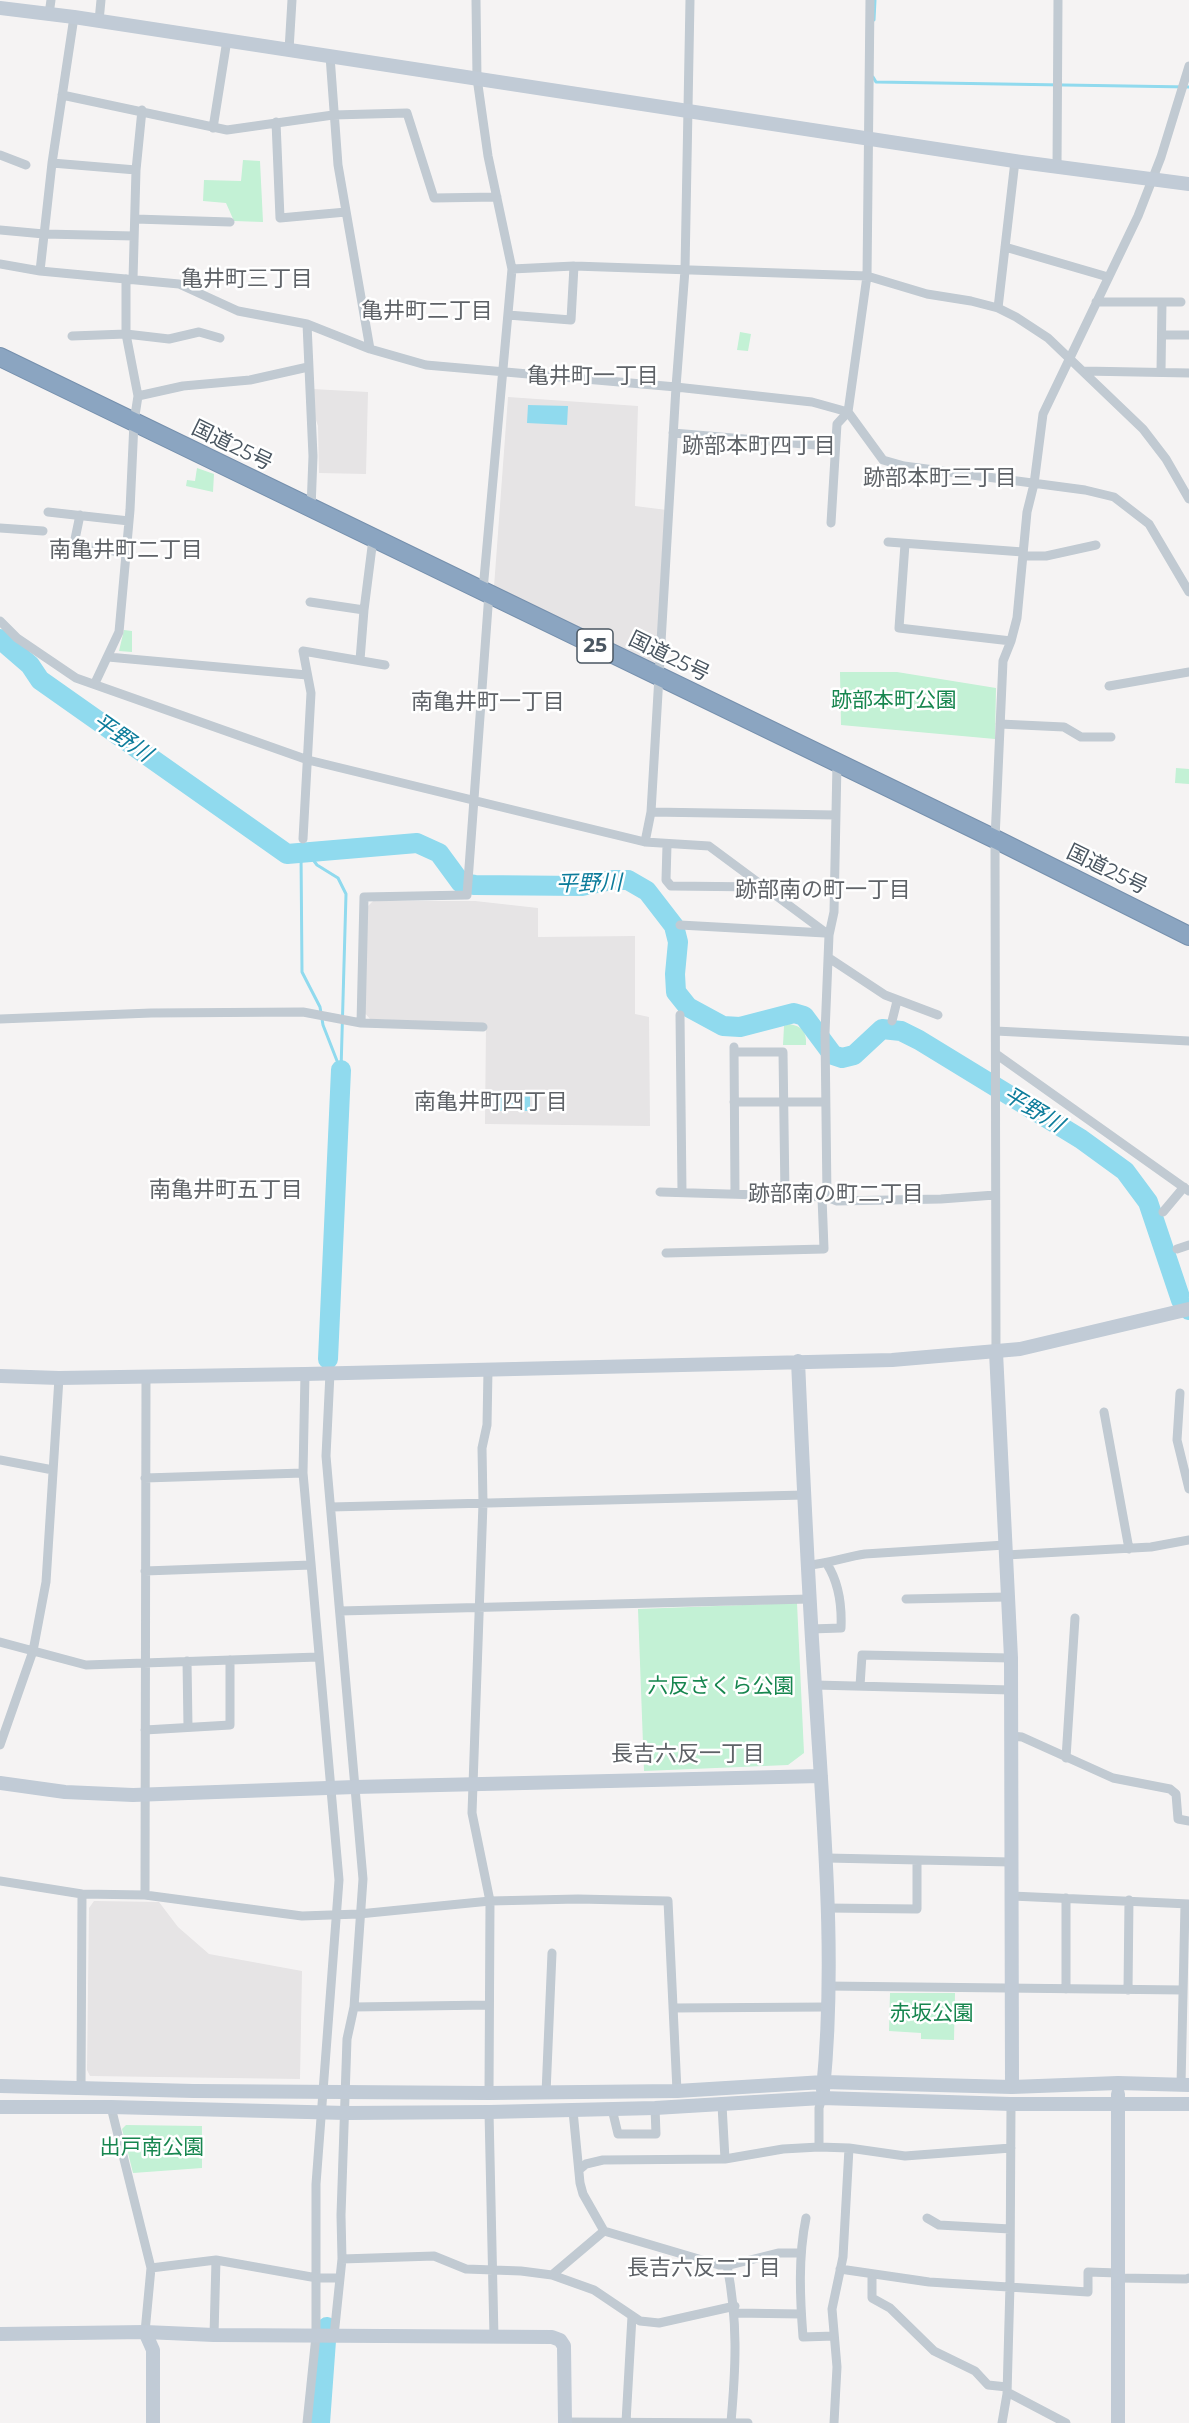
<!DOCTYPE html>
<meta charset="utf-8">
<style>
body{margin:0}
canvas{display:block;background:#f5f3f3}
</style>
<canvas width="1189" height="2423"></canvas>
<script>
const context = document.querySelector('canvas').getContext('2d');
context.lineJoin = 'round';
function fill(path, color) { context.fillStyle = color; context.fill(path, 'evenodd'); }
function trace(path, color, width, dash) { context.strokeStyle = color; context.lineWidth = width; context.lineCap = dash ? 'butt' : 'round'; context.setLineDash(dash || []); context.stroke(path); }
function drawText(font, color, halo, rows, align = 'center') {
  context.font = font + ' Montserrat,"Noto Sans JP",sans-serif'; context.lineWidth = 5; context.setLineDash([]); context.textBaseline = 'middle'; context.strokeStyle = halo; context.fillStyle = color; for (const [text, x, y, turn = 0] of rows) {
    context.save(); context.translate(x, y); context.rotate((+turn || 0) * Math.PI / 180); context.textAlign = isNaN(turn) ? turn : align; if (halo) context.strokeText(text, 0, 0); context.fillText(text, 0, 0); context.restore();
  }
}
fill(new Path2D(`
 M312,389l56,3 -2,82 -47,-1 -1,-47 -4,-12z
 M508,397l130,9 -3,100 32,4 -11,156 -162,-79z
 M373,901h102l63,7v29l97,-1v78l14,3 1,109 -165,-2 1,-100 -116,-5 -6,-7 3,-105z
 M94,1901l65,1 19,25 31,27 93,17 -2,108 -210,-3 -3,-6 2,-162z`), '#e6e4e5');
fill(new Path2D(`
 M243,160l17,1 3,61 -29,-1 -8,-18 -23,-2 1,-21 37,1z
 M740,332l11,2 -3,17 -11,-1z
 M197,468l17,6 -1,18 -27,-6 1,-6 8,1z
 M124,630l8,1v21l-13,-1z
 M840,672h57l99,16 -1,51 -154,-14z
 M1176,768l13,1v15l-14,-1z
 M789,1024c13,2 18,8 17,21h-23l1,-19z
 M797,1603l7,150 -16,12 -144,6 -6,-162z
 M890,1993h65l-1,47 -33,-1v-6l-32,-2z
 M126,2125l76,1v42l-69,5 -11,-44z`), '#c3f1d5');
fill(new Path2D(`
 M528,405l40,1 -1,19 -40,-2z
 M494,1094h36v17h-36z`), '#90daee');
trace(new Path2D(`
 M874,20l1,-20
 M873,77l3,5 313,5
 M301,853l1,119 18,35 3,18 16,41
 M308,853l9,12 21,13 8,16 -5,176`), '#90daee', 3);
trace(new Path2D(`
 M0,639l30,26 10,15 247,174 130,-11 22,10 22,30 14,2 107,1 30,-6h16l19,11 27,35 4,16 -3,32 1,18 12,15 35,19 17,1 54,-14 10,3 29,39 9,3 12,-3 28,-26 19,2 18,9 162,99 44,32 23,31 33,98 8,10
 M328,1359l13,-289
 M320,2423l7,-96`), '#90daee', 20);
const highway = new Path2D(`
 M0,357l995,482 194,97`);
trace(highway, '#7690ad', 20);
trace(new Path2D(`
 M476,0l1,78 11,78 24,113 -29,321
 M49,14l2,-14
 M99,21l2,-21
 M289,50l3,-50
 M330,56l8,109 32,184
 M62,95l165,35 106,-15 74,-2 27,85 63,-1
 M276,122l4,96 66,-6
 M213,128l14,-88
 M0,155l26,10
 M52,163l84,7
 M1057,167l1,-167
 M135,219l95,3
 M0,230l44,4 90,2
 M1005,247l103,30
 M0,264l40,7 139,13 59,27 69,13 63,25 56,16 250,22 136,15 36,10 35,48 21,6 181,24 29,7 35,27 40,68
 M512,269l62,-3 293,10 60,18 44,7 27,7 18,9 32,21 95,91 23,30 23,40
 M40,271l12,-108 22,-146
 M133,279l3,-109 6,-60
 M1096,302h85
 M998,308l17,-147
 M508,315l63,5 3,-54
 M307,324l6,132 -2,53
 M1162,335h27
 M72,336l54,-2 43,5 30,-7 21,6
 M1083,371l106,2
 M1161,372l1,-70
 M138,396l45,-10 67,-6 58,-13
 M673,433l143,12
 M48,512l81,9
 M80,515l-6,29 51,9
 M831,523l6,-99 11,-12 19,-136 3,-276
 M0,528l43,3
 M888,542l135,10
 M905,544l-6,84 112,13
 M1023,556h23l50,-11
 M310,602l54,8
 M0,621l17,17 59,40 232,82 337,82 64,4 120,89
 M108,657l199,18
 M360,660l4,-50 9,-71
 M95,683l24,-51 11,-122 4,-88 4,-26 -12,-62v-55
 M1109,686l80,-14
 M1000,724l64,3 17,10h30
 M651,812l185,3
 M303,839l8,-146 -8,-42 82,14
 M645,842l6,-30 25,-425 9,-117 5,-270
 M667,845l-1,35 5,6 91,1
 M680,925l145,8
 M829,958l56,37 53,20
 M680,1015l2,177
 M0,1019l151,-6 152,-1 58,11 122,4
 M892,1021l5,-20
 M361,1023l3,-126 103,-2 22,-302
 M996,1031l193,10
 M734,1047l1,147
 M734,1052h49l2,144
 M996,1054l193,137
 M734,1102h91
 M660,1192l167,5 10,4 104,-2 54,-4
 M827,1197l-2,-164 4,-98 5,-23 3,-149
 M1163,1212l21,-25
 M1177,1249l12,-4
 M666,1253l158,-4 -2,-52
 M996,1352l-1,-513 8,-178 8,-20 6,-23 10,-106 7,-28 9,-70 95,-198 23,-59 28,-91
 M488,1370l-1,55 -5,23 1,55 -11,310 18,88 -1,192
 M330,1373l-4,83 37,423 -9,128 -7,32 -6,176 1,44 -8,77
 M305,1374l-2,99 36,407 -23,304v152l-9,87
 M1180,1393l-3,47 12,49
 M1104,1412l25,137
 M0,1460l53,10
 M145,1478l158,-5
 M331,1507l473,-12
 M1006,1555l145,-8 38,-7
 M808,1565c19,-1 37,-8 57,-11l140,-9
 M145,1571l166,-6
 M906,1599l102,-2
 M340,1611l469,-12
 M811,1629l30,-1c1,-23 -2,-45 -14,-64
 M0,1642l86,23 232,-8
 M187,1661l1,66
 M815,1685l196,5
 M860,1686l2,-31 149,3
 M145,1730l85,-5v-65
 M1011,1736l11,1 91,41 57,11 6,5 2,25 11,2
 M0,1745l33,-94 13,-69 13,-204
 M1066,1758l9,-140
 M827,1858l184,4
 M0,1881l82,13 63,1 157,21 57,-2 131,-13 88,-2 90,2 9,190
 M145,1895l1,-519
 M1012,1896l177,8
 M827,1908l90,1v-49
 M827,1986l356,4
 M1066,1989v-91
 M1128,1990l1,-90
 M354,2007l135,-2
 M673,2008l154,-1
 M1181,2085l4,-181
 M81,2089l1,-195
 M546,2093l6,-140
 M722,2105l3,54
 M111,2107l40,161 -6,64
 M612,2109l6,25h38l-1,-26
 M573,2111l7,72 3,11 21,37 115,34h11l48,-12h23
 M489,2112l5,225
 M819,2147v-39l3,-10
 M580,2169l6,-5 17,-4 122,-1 58,-10 36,-2 30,1 56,8 106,-8
 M806,2218c-8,39 -6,80 -3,119l31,-1
 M927,2218l12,7 71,4
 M342,2259l92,-3 32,13 55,2 31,4 42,15 46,31 19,2 76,-17
 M727,2265c11,57 9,100 4,157
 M151,2268l65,-8 101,18h23
 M840,2269l89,13 159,10v-20l30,1
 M872,2274v24l18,10 44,43 41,20 13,14 19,2
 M552,2275l52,-44
 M1118,2278l68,1 3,-1
 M735,2313l66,1
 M214,2335l2,-75
 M1007,2392l59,31
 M565,2422l183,1
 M626,2422l6,-106
 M834,2423l3,-56 -5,-58 11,-52 6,-109
 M1002,2423l5,-29 3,-109 1,-181`), '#c1cad2', 9);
trace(new Path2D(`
 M0,8l74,9 947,145 168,22
 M996,1352l15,306 1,429
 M798,1361c5,113 10,226 18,340 8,129 20,260 7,389
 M0,1376l59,2 246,-4 587,-14 128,-11 169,-40
 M0,1783l65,9 68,3 222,-8 466,-11
 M0,2086l194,5 295,2 188,-2 147,-9 188,5 106,-4 71,2
 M0,2107h111l235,6 143,-1 166,-4 167,-10 189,6h178
 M145,2332l8,18v73
 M0,2334l145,-2 69,3 338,2 8,3 4,6 1,77
 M1118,2423v-329`), '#c1cbd6', 14);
trace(highway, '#8ba5c1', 18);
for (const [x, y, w] of [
 [595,646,36]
]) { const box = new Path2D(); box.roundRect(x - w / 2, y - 17, w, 34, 4.5); context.fillStyle = '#fff'; context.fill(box); trace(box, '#4a5661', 1.5); }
drawText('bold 20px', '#4a5661', null, [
 ["25",595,646]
]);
drawText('21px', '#4a5661', '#fff', [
 ["国道25号",232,446,26],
 ["国道25号",669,657,26],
 ["国道25号",1107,870,26]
]);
drawText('21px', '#17864f', '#fff', [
 ["跡部本町公園",894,701],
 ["六反さくら公園",721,1687],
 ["赤坂公園",932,2014],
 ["出戸南公園",152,2148]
]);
drawText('22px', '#5f6368', '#fff', [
 ["亀井町三丁目",247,280],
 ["亀井町二丁目",427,312],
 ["亀井町一丁目",593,377],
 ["跡部本町四丁目",759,447],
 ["跡部本町三丁目",940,479],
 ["南亀井町二丁目",126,551],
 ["南亀井町一丁目",488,703],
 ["跡部南の町一丁目",823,891],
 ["南亀井町四丁目",491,1103],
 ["南亀井町五丁目",226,1191],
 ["跡部南の町二丁目",836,1195],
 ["長吉六反一丁目",688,1755],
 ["長吉六反二丁目",704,2269]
]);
drawText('italic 22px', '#0c7c9b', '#fff', [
 ["平野川",122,738,35],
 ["平野川",589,884,-1],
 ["平野川",1033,1110,31]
]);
</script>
